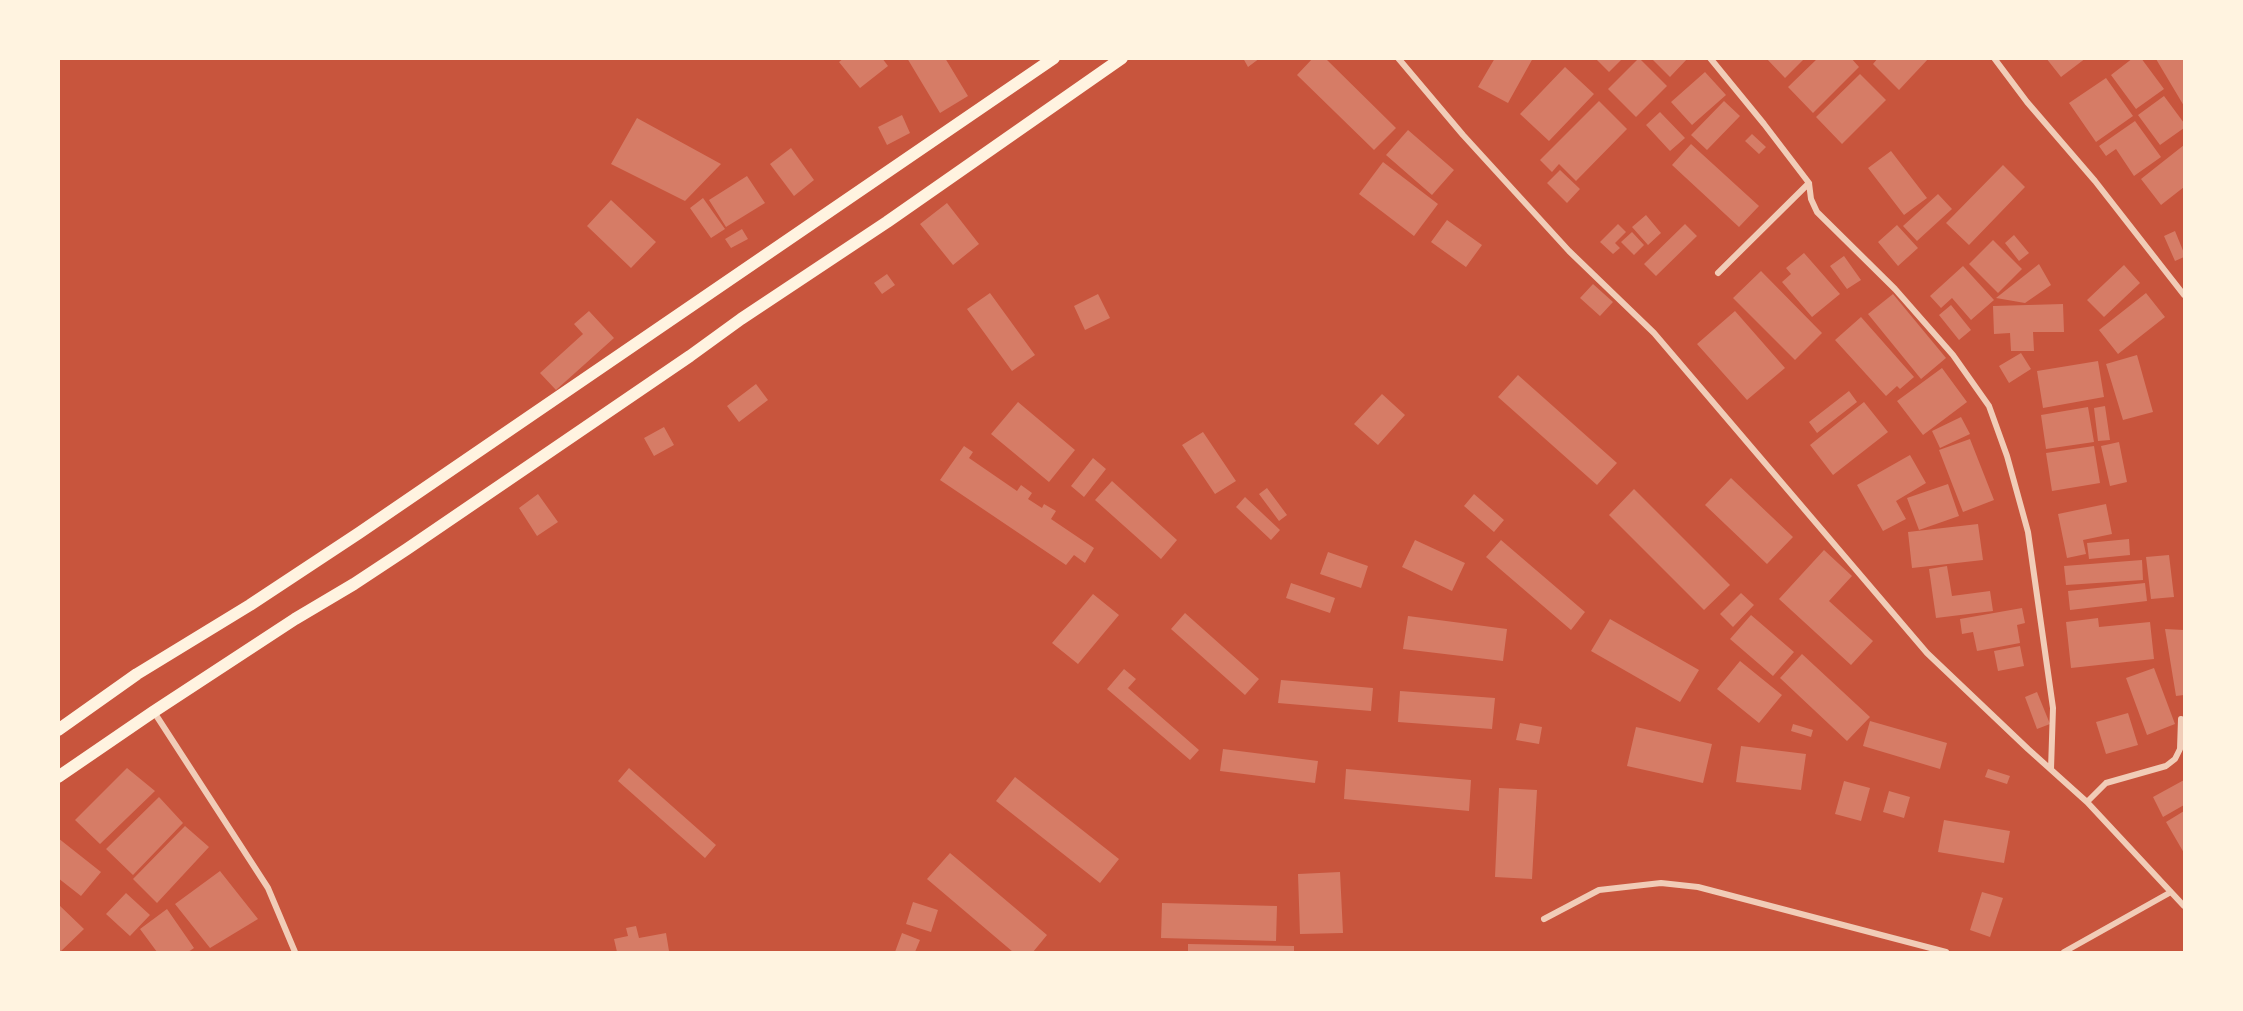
<!DOCTYPE html>
<style>
body{margin:0}
#map{position:relative;width:2243px;height:1011px;overflow:hidden;background:#c8553d;font-family:Merriweather,serif}
canvas{display:block}
.frame{position:absolute;inset:0;border:60px solid #fff3e0;pointer-events:none}
</style>
<div id="map">
<canvas width="2243" height="1011"></canvas>
<div class="frame"></div>
</div>
<script>
const context = document.querySelector('canvas').getContext('2d');
context.lineJoin = 'round';
function fill(path, color) { context.fillStyle = color; context.fill(path, 'evenodd'); }
function trace(path, color, width, dash) { context.strokeStyle = color; context.lineWidth = width; context.lineCap = dash ? 'butt' : 'round'; context.setLineDash(dash || []); context.stroke(path); }
fill(new Path2D(`
 M844,58h38l6,8 -28,22 -21,-26z
 M907,58h38l23,38 -28,17z
 M1243,58h17l-12,9z
 M1313,58h12l71,70 -22,22 -77,-75z
 M1495,58h38l-25,45 -30,-16z
 M1595,58h28l-14,14z
 M1639,58l28,28 -31,31 -28,-28z
 M1651,58h37l-18,19z
 M1766,58h39l-20,20z
 M1818,58h33l8,9 -46,46 -25,-26z
 M1878,58h51l-30,32 -26,-26z
 M2046,58h40l-25,19z
 M2133,58h8l23,31 -28,20 -25,-34z
 M2157,58h27v48l-28,-47z
 M1565,67l29,27 -45,47 -29,-27z
 M1705,72l21,23 -34,30 -21,-23z
 M1860,74l26,26 -44,44 -26,-27z
 M2106,78l27,38 -37,26 -27,-39z
 M2164,96l20,27v5l-24,17 -22,-30z
 M1599,101l28,28 -51,52 -17,-17 -7,8 -12,-12z
 M1724,101l16,15 -33,34 -16,-15z
 M1660,112l25,26 -15,13 -24,-26z
 M902,115l8,18 -23,12 -9,-18z
 M637,118l84,46 -36,37 -74,-37z
 M2135,121l26,36 -27,19 -18,-27 -10,7 -7,-10z
 M1408,130l46,40 -22,25 -46,-40z
 M1752,134l14,13 -7,7 -14,-13z
 M1691,144l68,62 -20,21 -67,-62z
 M2184,145v42l-23,18 -20,-26z
 M791,148l23,32 -20,16 -24,-32z
 M1891,151l36,47 -23,17 -36,-47z
 M1383,162l55,42 -24,32 -55,-42z
 M2003,165l22,22 -56,58 -23,-22z
 M1560,170l20,19 -13,14 -20,-20z
 M747,176l18,27 -39,24 -17,-27z
 M1938,194l14,15 -35,32 -14,-15z
 M703,198l22,31 -14,9 -21,-30z
 M611,200l45,42 -25,26 -44,-42z
 M947,203l32,41 -26,21 -33,-41z
 M1646,215l15,18 -13,12 -16,-18z
 M1447,220l35,25 -16,22 -35,-25z
 M1618,224l8,8 -11,11 5,5 -7,6 -13,-12z
 M1685,224l12,12 -41,40 -12,-12z
 M1897,225l21,23 -20,18 -20,-24z
 M742,229l6,10 -17,9 -6,-9z
 M2175,231l9,22v4l-9,4 -11,-25z
 M1632,232l12,13 -10,10 -13,-13z
 M2014,235l15,18 -10,8 -14,-18z
 M1993,240l29,29 -24,24 -29,-29z
 M1804,253l36,41 -28,23 -30,-35 9,-8 -5,-6z
 M1844,256l17,24 -14,9 -17,-23z
 M2039,264l12,21 -26,18 -29,-5z
 M2124,265l16,18 -36,34 -17,-17z
 M1963,266l31,34 -23,20 -19,-22 -11,10 -11,-12z
 M1761,271l61,62 -27,27 -62,-62z
 M887,274l8,11 -13,9 -8,-11z
 M1593,284l20,18 -13,14 -20,-18z
 M990,293l45,62 -23,16 -45,-62z
 M2146,293l19,24 -47,37 -19,-24z
 M1098,294l12,24 -25,12 -11,-24z
 M1893,294l53,64 -25,21 -53,-65z
 M2063,304l1,28h-31l1,19h-23l-1,-18 -16,1 -1,-28z
 M1951,305l20,25 -12,10 -20,-25z
 M589,311l25,27 -58,52 -16,-17 43,-39 -9,-10z
 M1735,311l50,57 -38,32 -50,-56z
 M1861,317l53,60 -14,12 -3,-3 -11,10 -51,-56z
 M2021,353l10,16 -22,14 -10,-17z
 M2137,355l16,57 -30,8 -17,-56z
 M2098,361l6,36 -61,11 -6,-37z
 M1942,368l25,34 -44,33 -26,-34z
 M1518,375l99,88 -20,22 -99,-88z
 M756,384l12,16 -29,22 -12,-16z
 M1849,391l8,11 -40,31 -8,-11z
 M1382,394l23,21 -27,30 -24,-21z
 M1018,402l57,48 -26,32 -58,-48z
 M1864,402l24,30 -55,43 -23,-30z
 M2105,406l5,34 -12,1 -4,-33z
 M2088,407l6,35 -48,7 -5,-34z
 M1961,417l9,17 -30,14 -8,-17z
 M664,427l10,18 -20,11 -10,-18z
 M1203,432l33,49 -21,13 -33,-49z
 M1970,439l24,61 -31,12 -24,-62z
 M2119,442l8,40 -17,4 -9,-40z
 M964,446l9,6 -4,6 48,33 4,-6 11,8 -4,6 14,9 2,-4 12,7 -5,8 43,29 -9,15 -11,-8 -8,10 -126,-85z
 M2094,446l6,37 -48,8 -6,-38z
 M1910,455l16,28 -30,18 10,18 -23,12 -26,-46z
 M1093,458l13,11 -22,28 -13,-11z
 M1731,478l62,59 -26,27 -62,-59z
 M1112,481l65,59 -16,19 -66,-59z
 M1948,484l11,32 -40,14 -12,-32z
 M1267,488l20,27 -8,6 -20,-27z
 M1634,489l96,96 -26,25 -95,-95z
 M538,494l20,28 -21,14 -18,-28z
 M1474,494l30,26 -10,12 -30,-26z
 M1245,497l35,33 -9,10 -35,-33z
 M2106,504l6,30 -29,6 3,14 -19,4 -9,-44z
 M1978,524l5,36 -71,8 -4,-36z
 M2129,539l1,16 -41,4 -2,-16z
 M1415,540l50,23 -13,28 -50,-24z
 M1501,540l84,72 -14,18 -85,-73z
 M1824,550l28,26 -23,25 44,40 -22,24 -72,-66z
 M1328,552l40,14 -7,22 -41,-14z
 M2169,555l5,42 -23,2 -5,-42z
 M2142,560l1,20 -77,5 -2,-19z
 M1947,566l5,30 38,-5 3,20 -57,7 -7,-49z
 M1291,583l44,15 -5,15 -44,-15z
 M2145,583l2,18 -77,9 -2,-19z
 M1741,593l13,12 -21,22 -13,-13z
 M1093,594l26,21 -41,49 -26,-21z
 M2022,608l3,15 -8,2 3,18 -43,8 -4,-19 -11,2 -2,-15z
 M1185,613l74,66 -14,16 -74,-66z
 M1751,615l43,37 -21,24 -43,-37z
 M1408,616l99,13 -4,32 -100,-12z
 M2098,618l1,9 51,-5 4,37 -83,9 -5,-46z
 M1610,619l89,51 -19,32 -89,-51z
 M2165,629l19,1v65l-8,1z
 M2020,646l4,20 -26,5 -4,-20z
 M1802,654l68,63 -23,24 -67,-63z
 M1740,661l42,34 -23,28 -42,-34z
 M2154,668l21,56 -28,11 -21,-57z
 M1124,669l12,10 -8,9 71,62 -9,10 -83,-71z
 M1281,680l92,8 -2,23 -93,-8z
 M1400,691l95,7 -3,31 -94,-7z
 M2037,692l13,32 -13,5 -12,-32z
 M2128,713l10,32 -32,9 -10,-32z
 M1870,721l77,22 -7,26 -77,-23z
 M1520,723l22,4 -3,17 -23,-4z
 M1793,724l20,6 -2,7 -20,-6z
 M1636,727l76,17 -9,39 -76,-17z
 M1741,746l65,8 -5,36 -65,-8z
 M1223,749l95,12 -3,22 -95,-12z
 M127,768l28,23 -55,53 -25,-24z
 M629,768l87,77 -11,13 -87,-77z
 M1346,769l125,11 -2,31 -125,-12z
 M1988,769l22,7 -3,8 -22,-7z
 M1015,777l104,82 -19,24 -104,-82z
 M2184,780v25l-21,12 -10,-20z
 M1844,781l26,7 -9,33 -26,-7z
 M1499,788l38,2 -5,89 -37,-2z
 M1889,791l21,6 -6,21 -21,-6z
 M159,797l24,26 -50,52 -27,-26z
 M2184,811v42l-18,-31z
 M1944,820l66,11 -6,32 -66,-11z
 M185,826l24,21 -52,56 -24,-24z
 M58,838l43,34 -20,24 -23,-18z
 M950,853l97,82 -14,17h-20l-86,-73z
 M220,871l38,48 -48,29 -35,-44z
 M1340,872l3,61 -43,1 -2,-60z
 M1982,892l21,6 -13,39 -20,-7z
 M126,893l24,22 -20,21 -24,-22z
 M913,902l25,8 -7,22 -25,-8z
 M1162,903l115,3 -1,35 -115,-3z
 M58,904l26,25 -24,23h-2z
 M167,909l27,39 -6,4h-31l-17,-23z
 M636,926l3,12 27,-5 3,18 -52,1 -3,-13 14,-3 -2,-8z
 M902,933l18,7 -5,12h-20z
 M1188,944l106,2v6h-106z`), '#d67c66');
trace(new Path2D(`
 M1398,58l65,77 106,116 85,82 273,320 101,96 59,53 97,104
 M1710,58l54,66 45,59 2,16 6,13 78,77 58,66 36,51 18,50 21,76 25,176 -2,61
 M1994,58l33,44 68,79 89,114
 M1718,273l91,-90
 M154,712l114,176 27,64
 M2087,802l19,-19 60,-17 9,-7 5,-10 1,-30
 M1544,919l55,-29 62,-7 37,4 248,65
 M2064,952l107,-60`), '#f1ccb7', 6);
trace(new Path2D(`
 M58,730l79,-56 113,-69 109,-72 695,-475
 M58,777l95,-65 142,-93 59,-35 53,-35 283,-193 51,-37 146,-97 235,-164`), '#fff3e0', 12);
</script>
